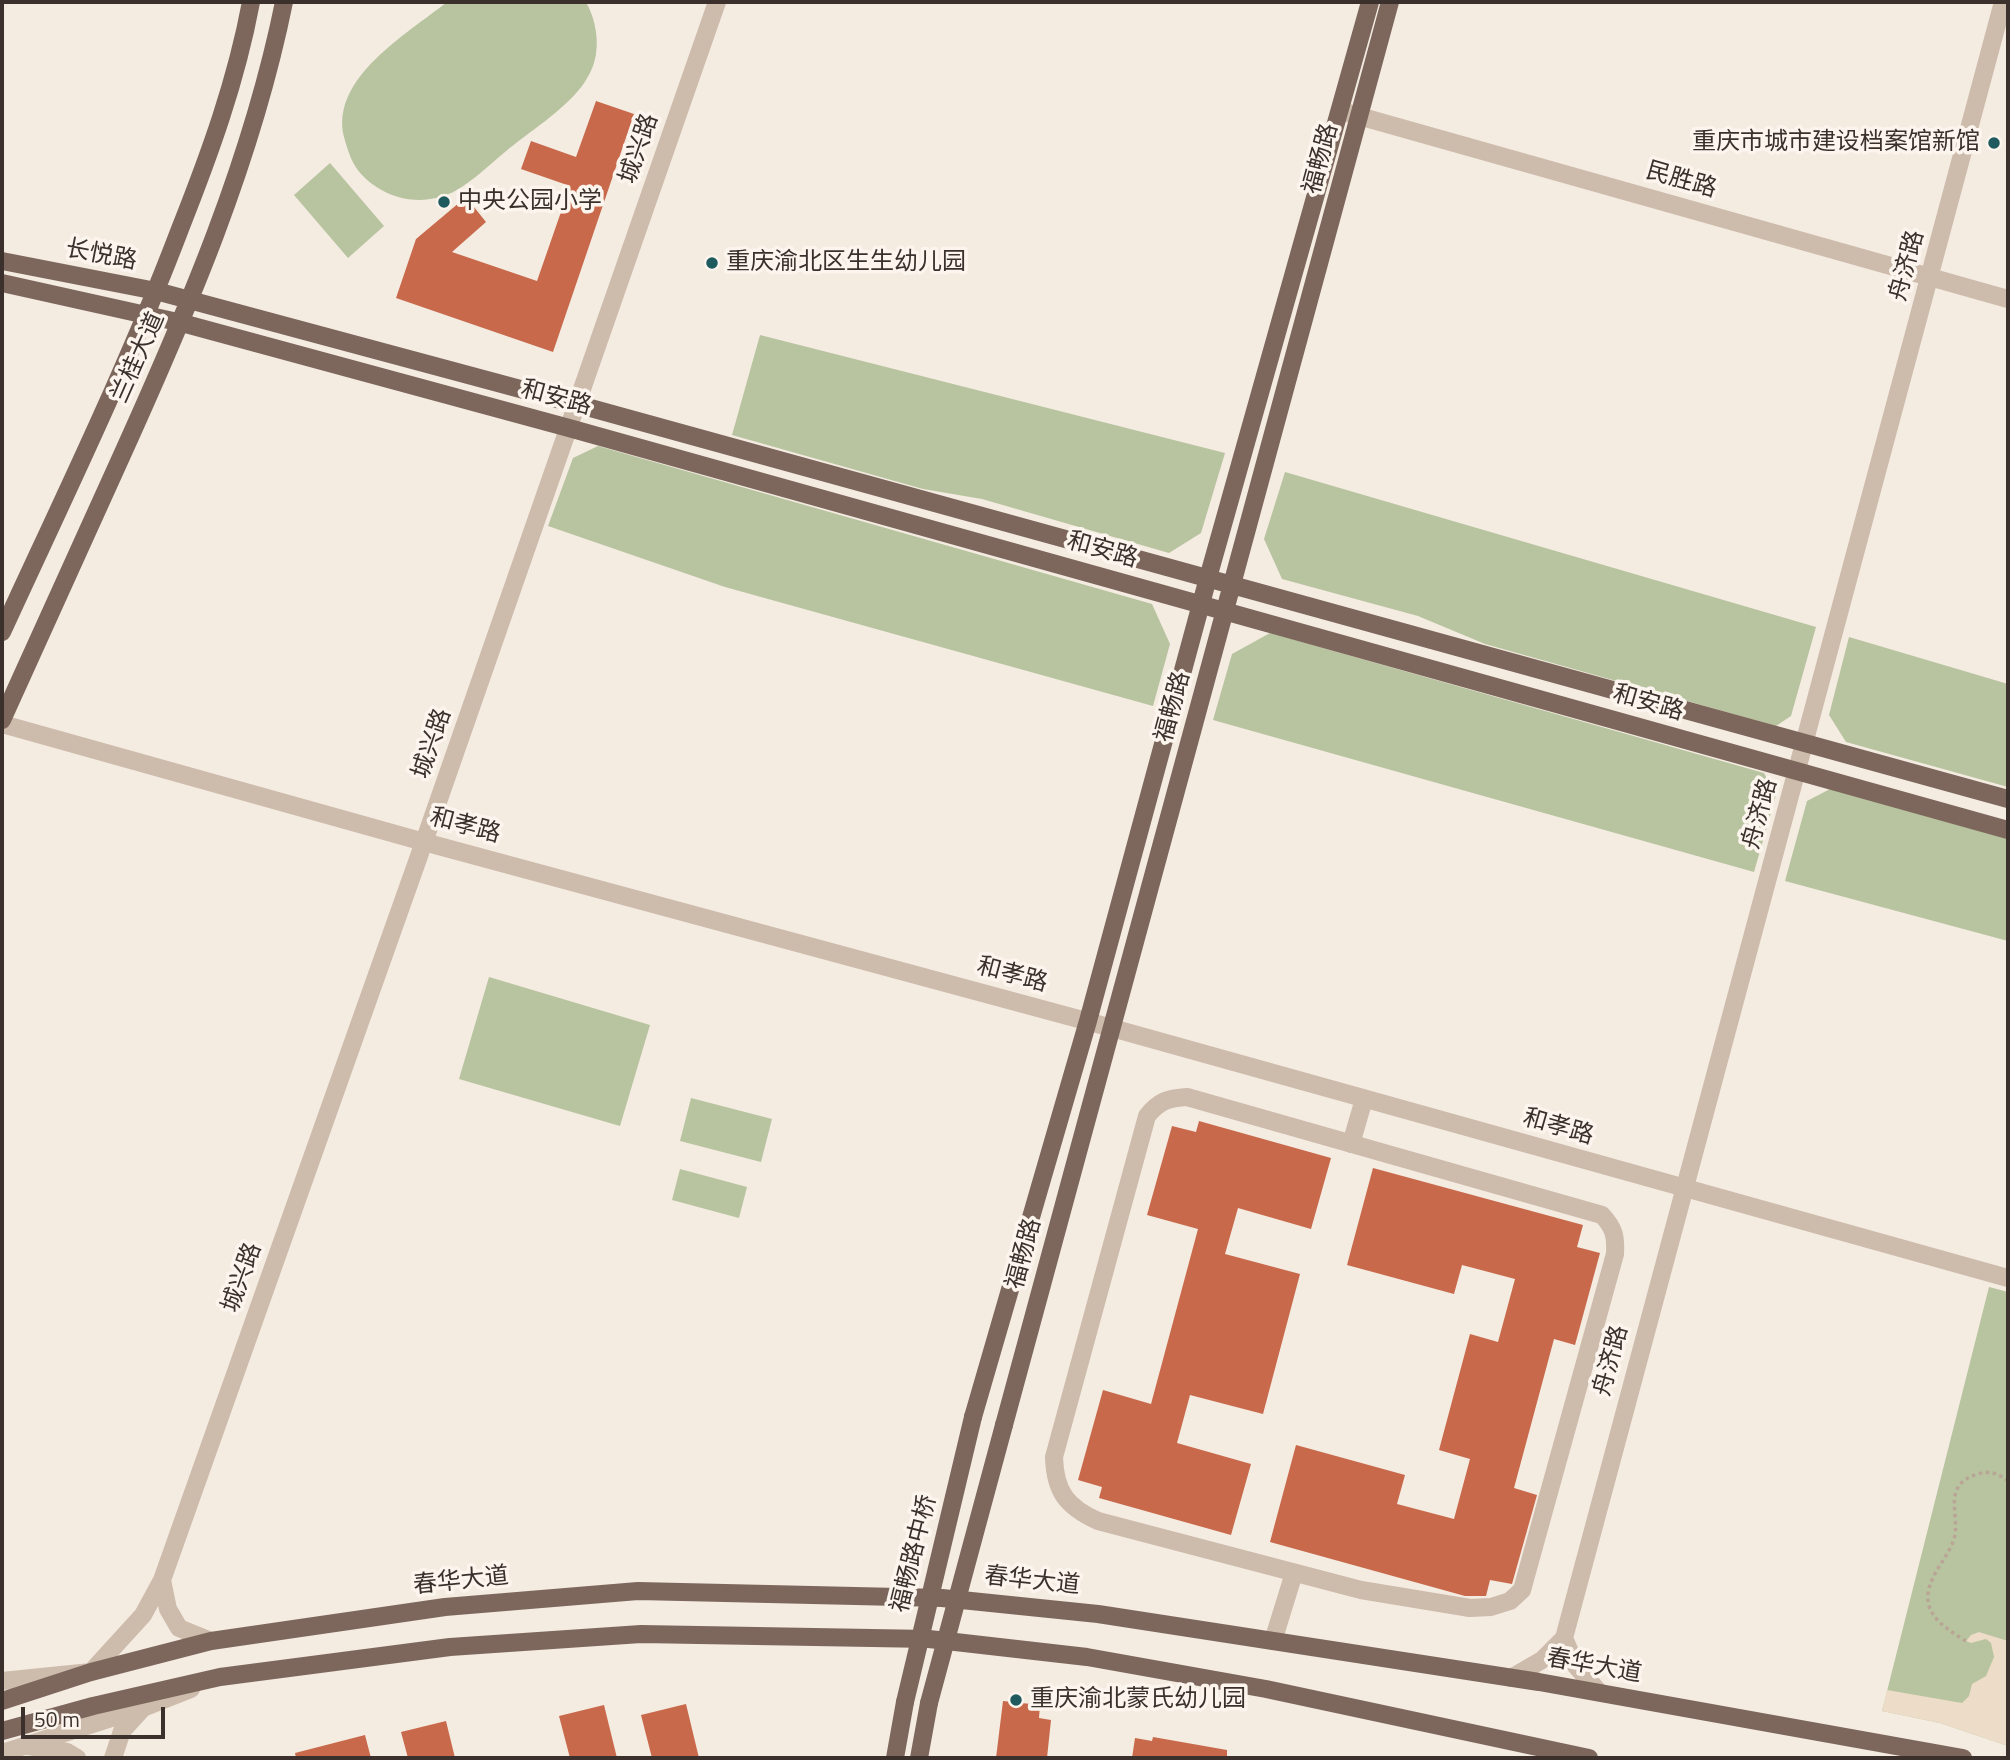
<!DOCTYPE html>
<meta charset="utf-8">
<style>
body{margin:0}
#map{position:relative;width:2010px;height:1760px;overflow:hidden;background:#f4ebe1;font-family:"Titillium Web",sans-serif}
canvas{display:block}
.frame{position:absolute;inset:0;border:4px solid #3b302b;pointer-events:none}
.scale{position:absolute;left:21px;top:1707px;width:144px;height:32px;box-sizing:border-box;border:4px solid #3b302b;border-top:0;padding-left:9px;font-size:21px;line-height:24px;white-space:nowrap;color:#3b302b;-webkit-text-stroke:5px #fbf5ee;paint-order:stroke}
</style>
<div id="map">
<canvas width="2010" height="1760"></canvas>
<div class="frame"></div>
<div class="scale">50 m</div>
</div>
<script>
const context = document.querySelector('canvas').getContext('2d');
context.lineJoin = 'round';
function fill(path, color) { context.fillStyle = color; context.fill(path, 'evenodd'); }
function trace(path, color, width, dash) { context.strokeStyle = color; context.lineWidth = width; context.lineCap = dash ? 'butt' : 'round'; context.setLineDash(dash || []); context.stroke(path); }
function drawText(font, color, halo, rows, align = 'center') {
  context.font = font + ' "Titillium Web","Noto Sans SC",sans-serif'; context.lineWidth = 7; context.setLineDash([]); context.textBaseline = 'middle'; context.strokeStyle = halo; context.fillStyle = color; for (const [text, x, y, turn = 0] of rows) {
    context.save(); context.translate(x, y); context.rotate((+turn || 0) * Math.PI / 180); context.textAlign = isNaN(turn) ? turn : align; if (halo) context.strokeText(text, 0, 0); context.fillText(text, 0, 0); context.restore();
  }
}
fill(new Path2D(`
 M447,2h139c10,18 14,41 8,61 -2,7 -8,18 -12,23 -20,26 -52,45 -77,66 -16,13 -32,29 -50,39 -7,4 -18,7 -25,8 -25,4 -51,-6 -68,-24 -10,-10 -14,-24 -18,-38 -14,-59 63,-103 103,-135z
 M330,163l54,63 -36,32 -54,-63z
 M760,335l465,118 -24,80 -32,20 -187,-54 -59,-10 -191,-54z
 M598,446l554,158 18,40 -17,62 -428,-119 -177,-61 25,-68z
 M1285,472l531,155 -25,89 -15,10 -291,-82 -67,-28 -136,-37 -18,-40z
 M1270,633l494,140 12,22 -22,77 -541,-152 19,-66z
 M1849,637l159,47v103l-162,-45 -17,-27z
 M1830,789l178,50v102l-223,-60 22,-80z
 M489,977l161,48 -30,101 -161,-47z
 M691,1098l81,21 -11,43 -81,-21z
 M680,1169l67,18 -8,31 -67,-18z
 M1989,1287l19,5v454l-68,-23 -58,-12z`), '#b8c4a0');
fill(new Path2D(`
 M1979,1632l29,9v105l-68,-23 -58,-12 5,-21 75,13 7,-7 3,-12 14,-8 8,-19 -3,-14 -5,-4 -15,4 -5,-2 5,-6z`), '#ecdcc8');
fill(new Path2D(`
 M596,101l38,13 -81,238 -157,-54 20,-59 50,-42 20,25 -34,30 85,29 33,-95 -49,-17 10,-28 45,16z
 M1199,1121l132,37 -20,71 -73,-21 -13,46 75,20 -37,140 -73,-19 -13,48 74,21 -20,71 -132,-37 3,-11 -24,-7 25,-90 48,14 47,-175 -51,-14 25,-89 24,6z
 M1373,1168l210,57 -6,22 23,6 -25,92 -21,-6 -40,149 23,7 -25,89 -22,-4 -4,16h-21l-195,-54 26,-97 109,30 -8,29 57,15 16,-60 -31,-9 31,-116 28,8 17,-63 -53,-14 -8,29 -107,-29z
 M1003,1701l37,4 -1,13 12,2 -4,38h-51z
 M686,1704l13,54h-47l-11,-43z
 M604,1705l13,53h-47l-11,-42z
 M446,1721l9,37h-47l-7,-26z
 M365,1735l6,23h-75l-1,-5z
 M1153,1737l74,13v8h-95l3,-20 17,3z`), '#c8694b');
trace(new Path2D(`
 M1966,1641c-28,-17 -51,-33 -30,-69 6,-11 14,-21 18,-33 7,-23 -14,-54 24,-65 12,-4 21,0 30,7`), '#b9a596', 3.5, [3.5, 3.5]);
trace(new Path2D(`
 M1341,111l667,188
 M2,724l422,118 688,186 896,250
 M1187,1097l415,118c12,13 14,21 13,39l-93,336 -12,11 -19,6 -21,1 -109,-18 -263,-69c-31,-14 -43,-29 -44,-64l93,-341c12,-15 21,-18 40,-19z
 M1351,1144l13,-45
 M162,1580l6,29 11,19 32,13
 M1564,1638l12,28 23,26
 M1273,1641l21,-68
 M1511,1678l31,-18 22,-22c144,-546 295,-1090 439,-1636
 M2,1681l89,-9 52,-57 19,-35 262,-738 293,-840
 M28,1746l39,6 10,6
 M2,1753l141,-45 48,-19
 M113,1758l9,-27 21,-23`), '#cdbbac', 18);
trace(new Path2D(`
 M2,261l154,30 420,113 1432,395
 M2,283l180,40 387,105 1439,402
 M2,632c61,-133 126,-266 178,-403 30,-76 56,-147 71,-227
 M2,720c40,-88 80,-177 120,-265 66,-146 130,-295 162,-453
 M973,1417l115,-396 120,-443 162,-576
 M1004,1425l386,-1423
 M2,1701l89,-29 120,-31 234,-34 193,-16 304,7 156,16 441,68 424,76
 M2,1731l91,-25 127,-29 230,-30 191,-13 288,5 158,18 179,32 323,69
 M895,1758l10,-56
 M919,1758l10,-55`), '#7d675c', 18);
trace(new Path2D(`
 M905,1702l68,-285
 M929,1703l75,-278`), '#7d675c', 18);
for (const [x, y, r, color] of [
 [1994,143,7,"#1f5a5e"],
 [444,202,7,"#1f5a5e"],
 [712,263,7,"#1f5a5e"],
 [1016,1700,7,"#1f5a5e"]
]) { const dot = new Path2D(); dot.arc(x, y, r, 0, 2 * Math.PI); context.fillStyle = color; context.fill(dot); trace(dot, '#fbf5ee', 2.5); }
drawText('24px', '#3b302b', '#fbf5ee', [
 ["重庆市城市建设档案馆新馆",1980,143,"right"],
 ["中央公园小学",458,202],
 ["重庆渝北区生生幼儿园",726,263],
 ["重庆渝北蒙氏幼儿园",1030,1700]
], 'left');
drawText('24px', '#3b302b', '#fbf5ee', [
 ["城兴路",640,149,-71],
 ["福畅路",1322,159,-75],
 ["民胜路",1681,181,16],
 ["长悦路",101,256,11],
 ["舟济路",1908,266,-75],
 ["兰桂大道",139,358,-66],
 ["和安路",556,399,15],
 ["和安路",1102,551,16],
 ["和安路",1648,704,16],
 ["福畅路",1174,707,-75],
 ["城兴路",433,744,-71],
 ["舟济路",1761,814,-75],
 ["和孝路",465,827,15],
 ["和孝路",1012,976,15],
 ["和孝路",1558,1128,16],
 ["福畅路",1025,1254,-75],
 ["城兴路",243,1278,-70],
 ["舟济路",1612,1361,-75],
 ["福畅路中桥",915,1554,-76],
 ["春华大道",461,1582,-6],
 ["春华大道",1032,1582,6],
 ["春华大道",1594,1667,10]
]);
</script>
